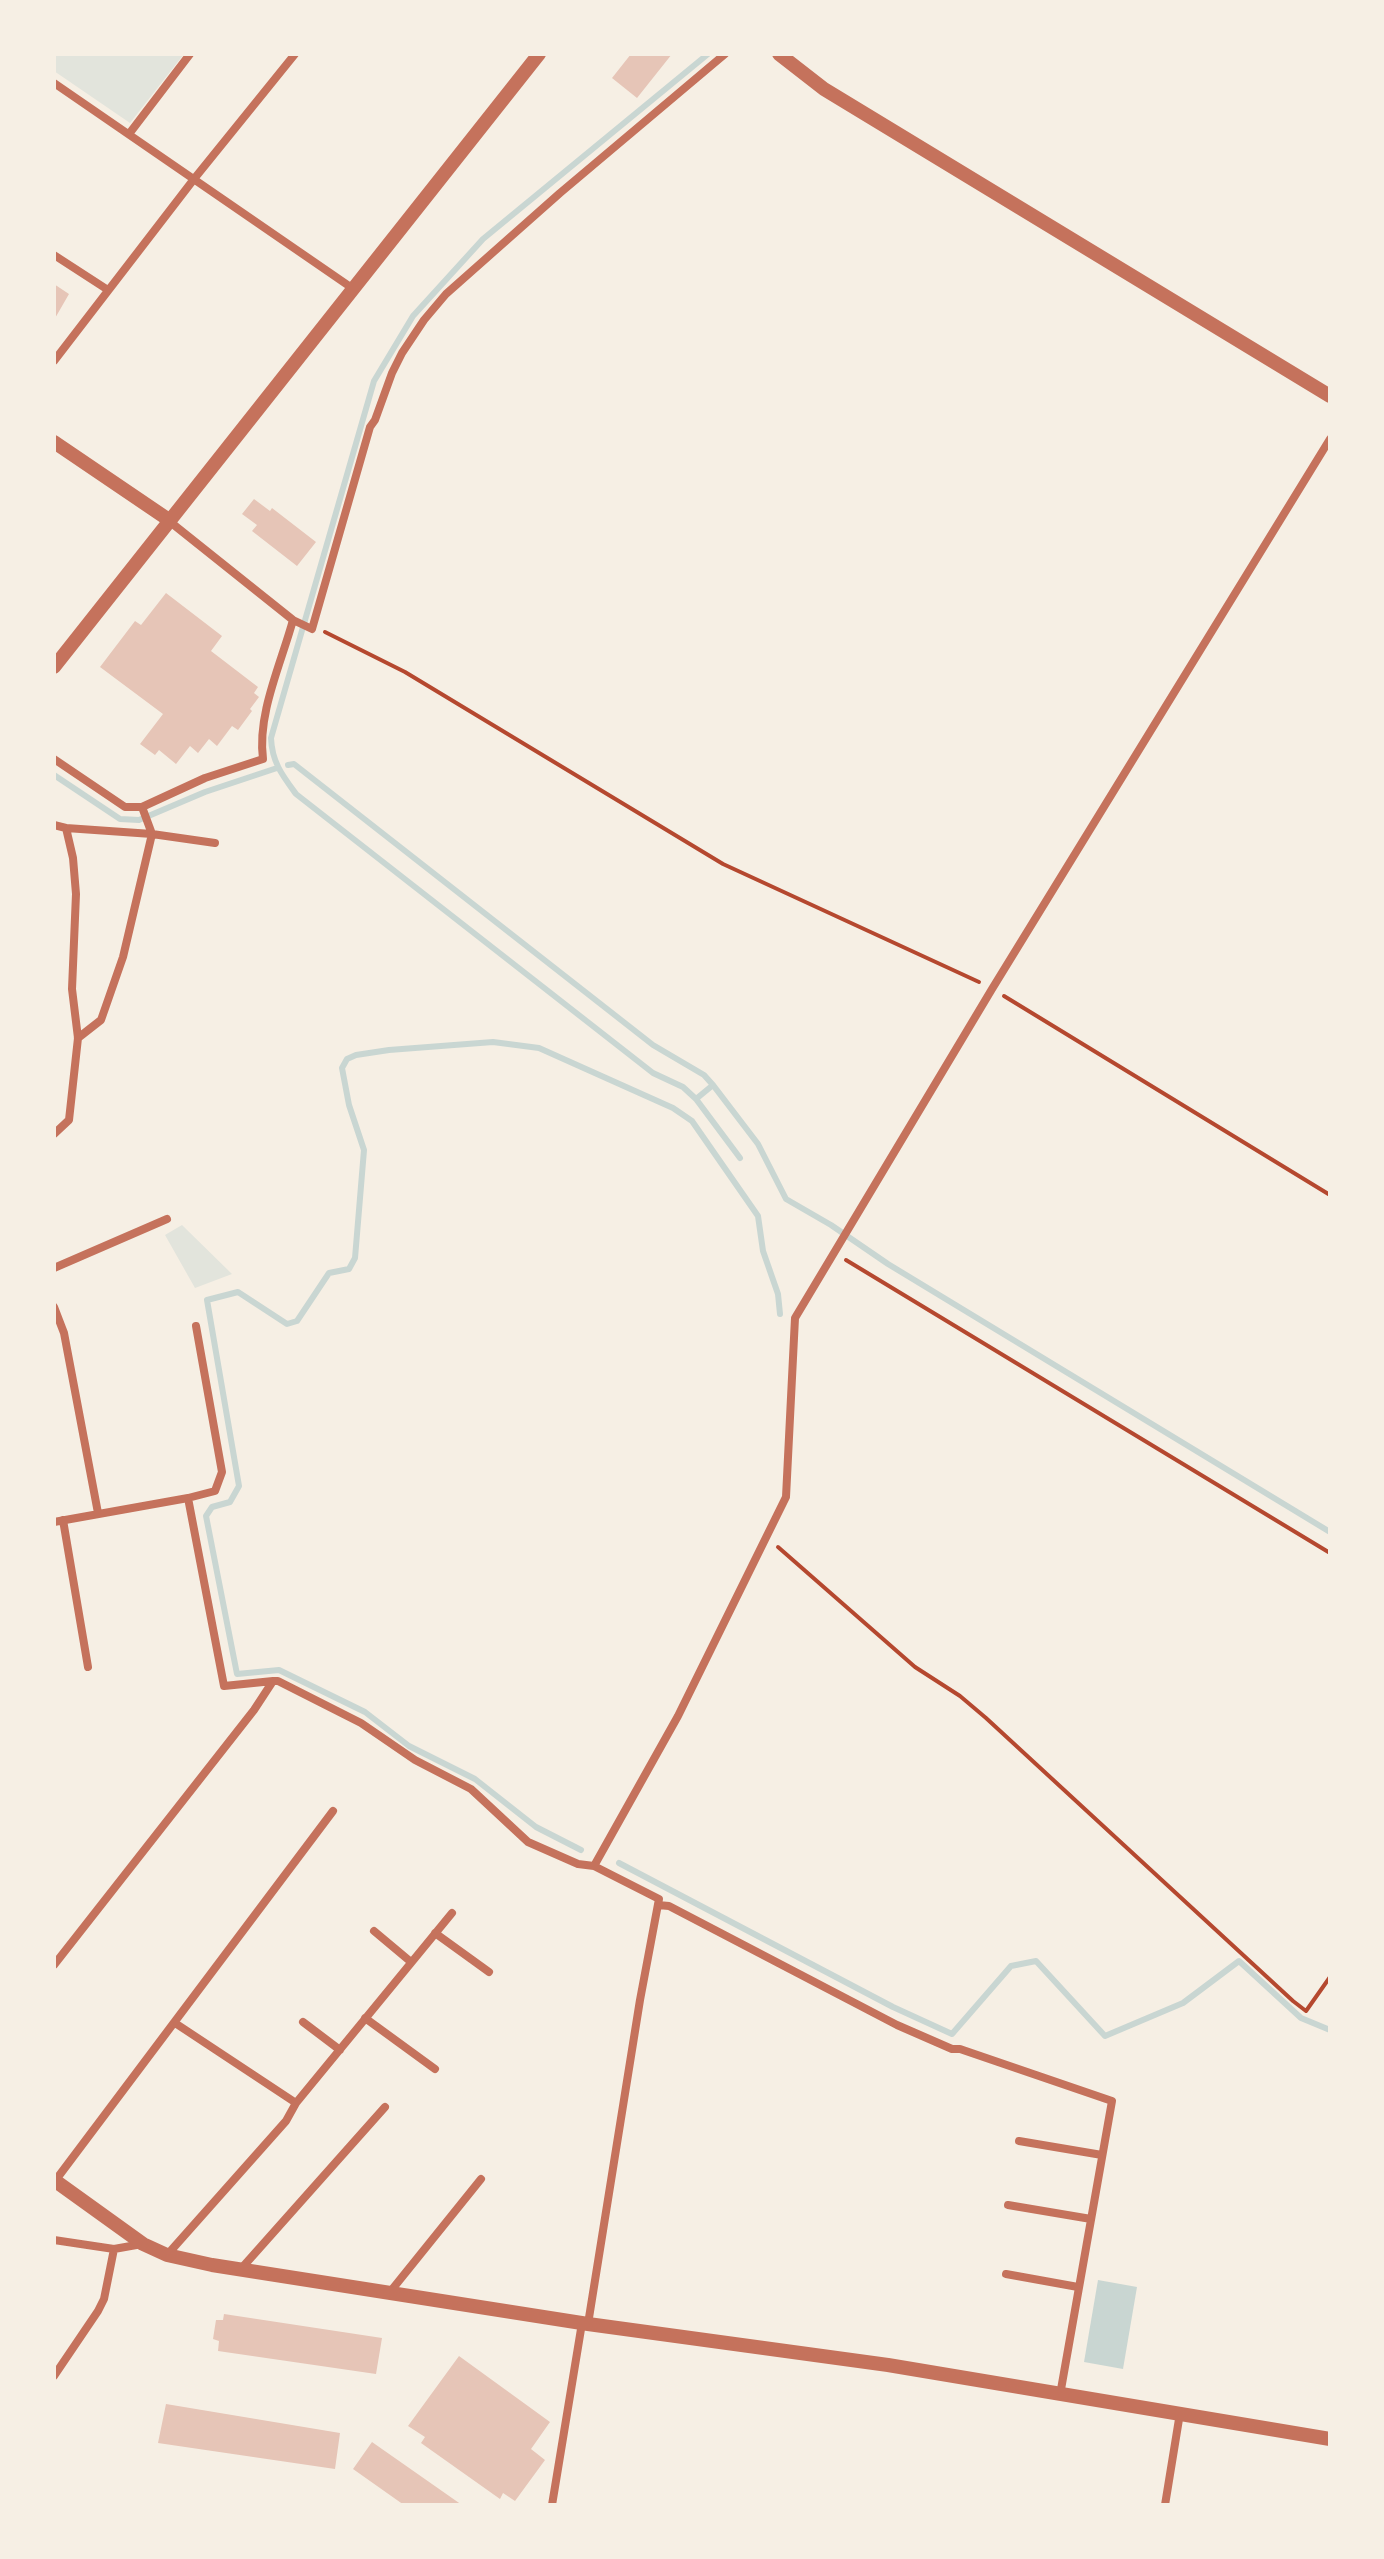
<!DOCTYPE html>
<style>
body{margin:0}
#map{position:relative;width:1384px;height:2559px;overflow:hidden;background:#f6efe4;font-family:"Sofia Sans Condensed",sans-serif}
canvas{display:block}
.frame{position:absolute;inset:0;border:56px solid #f6efe4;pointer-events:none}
</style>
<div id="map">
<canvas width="1384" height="2559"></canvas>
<div class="frame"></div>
</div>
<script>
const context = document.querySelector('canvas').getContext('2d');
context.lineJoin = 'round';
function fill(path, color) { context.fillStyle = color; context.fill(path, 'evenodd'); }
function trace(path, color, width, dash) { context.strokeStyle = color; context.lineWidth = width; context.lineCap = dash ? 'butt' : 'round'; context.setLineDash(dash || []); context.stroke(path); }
fill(new Path2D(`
 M54,54h130l-54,69 -76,-52z
 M182,1225l50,49 -37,14 -30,-53z`), '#e2e4dc');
fill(new Path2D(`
 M1098,2280l39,7 -14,82 -39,-7z`), '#c9d6d2');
trace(new Path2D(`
 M708,54l-225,185 -70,77 -39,65 -103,357c1,24 11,37 25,56l357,279 30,14 13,12 44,59
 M288,765l6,-1 359,281 51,30 9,10 45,59 28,55 45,26 57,39 442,268
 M54,775l66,44 19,1 66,-28 72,-24
 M696,1099l17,-14
 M581,1850l-45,-23 -61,-48 -66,-33 -44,-34 -86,-42 -42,4 -31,-158 6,-9 18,-5 9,-16 -32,-186 31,-8 49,32 10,-3 32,-48 20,-4 6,-11 9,-108 -15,-45 -7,-37 5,-9 9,-4 33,-5 104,-8 46,6 134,60 19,13 66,95 5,35 15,43 2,20
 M619,1863l274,144 59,27 59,-68 25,-5 69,75 78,-33 56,-42 62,57 29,12`), '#c9d6d2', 6);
fill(new Path2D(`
 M631,54h41l-35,44 -25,-20z
 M54,284l15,10 -15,26z
 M254,499l16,12 2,-3 44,34 -19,24 -45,-35 5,-6 -15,-11z
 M166,593l56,43 -11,15 47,36 -4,6 5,4 -9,12 2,2 -14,19 -6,-4 -15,20 -8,-7 -11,14 -8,-7 -14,18 -17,-14 -4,5 -15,-11 23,-30 -63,-47 35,-46 6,4z
 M224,2314l158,24 -6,36 -158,-23 1,-10 -6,-2 3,-19h7z
 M459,2356l91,66 -19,27 14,11 -30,41 -12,-8 -3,6 -79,-56 4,-6 -17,-11z
 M166,2404l174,29 -5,36 -177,-26z
 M372,2442l90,63h-58l-51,-36z`), '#e6c5b7');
trace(new Path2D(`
 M325,632l80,40 318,192 256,118
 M1004,996l326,199
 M846,1260l484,293
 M778,1547l137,120 45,29 26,22 307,283 13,10 24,-34`), '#b5482f', 4);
trace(new Path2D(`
 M54,83l298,205
 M129,134l61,-80
 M54,255l54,35
 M54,361l140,-182 101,-125
 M169,521l124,99 19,9 58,-202 5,-7 17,-47 10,-20 22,-33 22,-26 114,-101 165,-139
 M54,759l71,48h17l63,-29 58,-19c-6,-45 18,-95 30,-139
 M142,807l10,27 63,9
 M54,825l12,3 7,30 3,36 -4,95 6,49 -9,82 -15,14
 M66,828l86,6 -29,123 -22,63 -23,18
 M54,1268l113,-49
 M54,1307l10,26 34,180
 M196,1326l26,146 -7,19 -27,7 36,188 49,-5
 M63,1520l25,147
 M54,1522l134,-24
 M594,1866l84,-150 108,-219 9,-179 197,-329 338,-550
 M658,1905l11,1 228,119 55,24h8l152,52 -52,294
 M374,1931l37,31
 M435,1933l54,39
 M54,1965l200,-255 19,-29h5l83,42 54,37 56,29 57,53 50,22 16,2 65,33 -19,101 -52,324
 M365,2018l70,51
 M303,2022l37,28
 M175,2023l121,80
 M1019,2141l83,14
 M55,2181l278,-370
 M1008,2205l83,14
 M54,2240l60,9 28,-5
 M167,2255l119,-134 10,-18 156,-190
 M240,2270l145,-163
 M1006,2274l72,13
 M390,2292l91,-113
 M54,2376l44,-65 6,-12 10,-50
 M552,2505l30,-182
 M1165,2505l15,-92`), '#c5725c', 8);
trace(new Path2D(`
 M779,54l45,35 506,307
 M54,442l115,78
 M54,667l485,-613
 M54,2180l89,64 24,11 45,10 376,59 300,41 442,74`), '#c5725c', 14);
</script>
